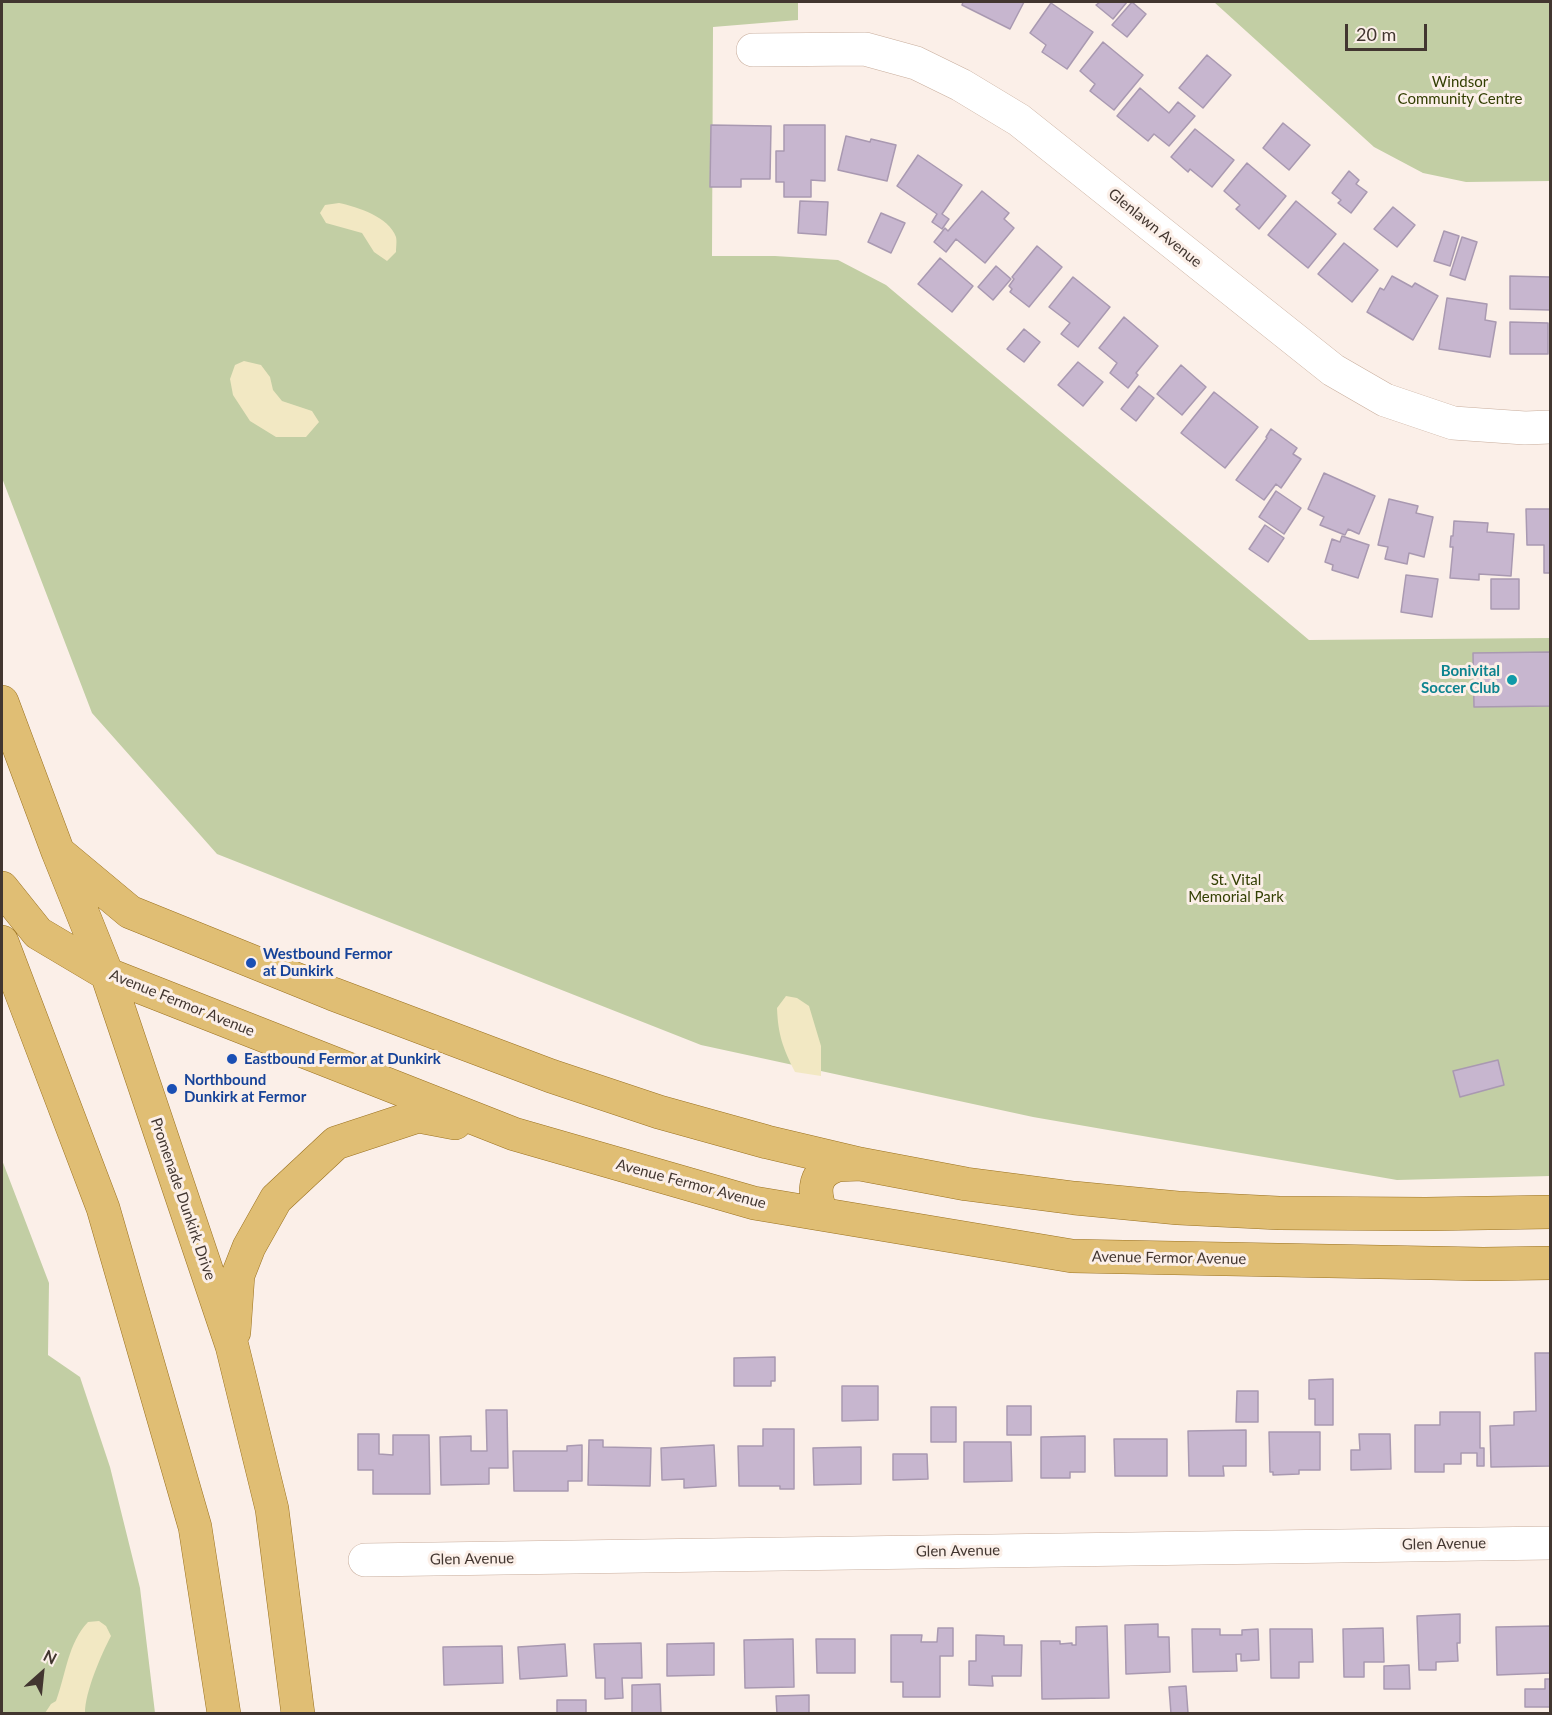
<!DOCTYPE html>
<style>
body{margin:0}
#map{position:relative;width:1552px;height:1715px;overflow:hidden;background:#fbefe8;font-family:Lato,sans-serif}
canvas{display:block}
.frame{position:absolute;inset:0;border:3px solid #423630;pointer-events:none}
.north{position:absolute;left:12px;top:1643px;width:60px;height:60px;-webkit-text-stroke:4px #fbefe8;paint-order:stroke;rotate:27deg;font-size:16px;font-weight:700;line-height:24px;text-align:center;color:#423630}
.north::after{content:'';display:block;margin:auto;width:21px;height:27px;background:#423630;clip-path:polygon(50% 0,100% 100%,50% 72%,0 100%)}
.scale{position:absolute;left:1345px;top:24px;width:82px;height:27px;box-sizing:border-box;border:3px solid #423630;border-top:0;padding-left:8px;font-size:18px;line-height:21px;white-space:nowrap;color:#423630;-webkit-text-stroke:4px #fbefe8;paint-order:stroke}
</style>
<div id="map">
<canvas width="1552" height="1715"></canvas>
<div class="frame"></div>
<div class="north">N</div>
<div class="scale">20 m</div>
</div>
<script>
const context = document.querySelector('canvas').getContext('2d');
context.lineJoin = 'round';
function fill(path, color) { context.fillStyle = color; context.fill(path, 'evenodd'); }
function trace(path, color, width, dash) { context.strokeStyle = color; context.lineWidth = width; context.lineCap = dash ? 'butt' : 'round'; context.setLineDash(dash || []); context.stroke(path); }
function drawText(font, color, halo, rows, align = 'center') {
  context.font = font + ' Lato,sans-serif'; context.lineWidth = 6; context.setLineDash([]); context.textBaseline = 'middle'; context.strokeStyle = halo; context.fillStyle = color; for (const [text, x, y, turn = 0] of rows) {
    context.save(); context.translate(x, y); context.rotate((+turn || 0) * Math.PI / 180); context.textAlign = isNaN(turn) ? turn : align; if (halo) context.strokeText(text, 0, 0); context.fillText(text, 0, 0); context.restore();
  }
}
fill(new Path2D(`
 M2,2h796v18l-85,7 -1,229h63l63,4 48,25 423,355 241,-2v538l-153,4 -364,-63 -332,-72 -484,-191 -125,-141 -90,-235z
 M1214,2h336v179l-84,1 -43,-9 -49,-26z
 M2,1160l47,123 -1,72 32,22 30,90 30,121 15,125h-153z`), '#c2cea4');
fill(new Path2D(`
 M339,203c19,4 50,14 57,34 1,4 0,11 0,15l-9,9 -13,-9 -12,-19 -36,-10 -6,-10 5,-8z
 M244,361l17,4 9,12 3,13 9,11 30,10 7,11 -13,15h-30l-26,-16 -17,-26 -3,-16 5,-14z
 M786,996l11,2 12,8 12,40v30l-26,-4c-12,-24 -17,-37 -18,-64z
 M99,1621l7,5 5,10c-10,19 -26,56 -26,77h-40l6,-9 5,-3c10,-27 12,-58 32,-79z`), '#f2e8c3');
const building = new Path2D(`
 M963,2h61l-14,27 -48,-24z
 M1100,2h27l-14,17 -17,-14z
 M1132,2l14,12 -19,23 -15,-12z
 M1051,3l42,29 -26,37 -25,-17 4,-7 -16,-12z
 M1103,42l40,33 -29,35 -24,-19 5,-7 -15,-13z
 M1207,55l24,20 -28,33 -24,-20z
 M1140,88l29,25 9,-11 17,14 -26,30 -15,-12 -6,7 -31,-25z
 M1283,123l27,22 -21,25 -26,-22z
 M711,125l60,1 -1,53h-29v8h-31z
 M784,125h41v56l-14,-1v17h-27v-15h-8v-31h8z
 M1195,129l39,31 -22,27 -22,-18 -2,3 -17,-15z
 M846,136l24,6 1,-3 25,6 -9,36 -49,-11z
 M918,155l44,30 -20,29 7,5 -7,10 -10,-7 5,-8 -40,-28z
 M1247,163l39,33 -27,33 -23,-20 4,-4 -16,-14z
 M1349,171l10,9 -3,4 11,8 -16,21 -13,-10 3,-3 -9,-7z
 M982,191l27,22 -5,6 10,9 -29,35 -29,-24 -10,13 -12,-10 11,-14 3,3z
 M800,201l28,1 -2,33 -28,-2z
 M1296,201l40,33 -28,34 -40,-33z
 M1393,207l22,18 -18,22 -23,-18z
 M881,213l24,10 -14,30 -23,-11z
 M1444,231l15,5 -9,30 -16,-5z
 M1462,237l15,5 -12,38 -15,-5z
 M1344,243l34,27 -26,32 -34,-28z
 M1037,246l25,21 -33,40 -19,-15 2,-3 -3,-3 5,-7 -2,-2z
 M940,258l33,28 -21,26 -34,-28z
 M996,266l15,13 -18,21 -15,-13z
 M1392,276l20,11 3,-4 23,13 -25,44 -46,-28 13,-24 4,2z
 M1510,276l40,1v33l-40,-1z
 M1073,277l37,30 -32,40 -17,-13 9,-11 -21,-16z
 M1447,298l40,6 -2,16 11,2 -6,35 -51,-8z
 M1124,317l34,29 -22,27 2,2 -10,13 -18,-15 7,-10 -18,-15z
 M1510,322l38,1v31h-38z
 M1024,329l16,13 -16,20 -17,-13z
 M1078,362l25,20 -20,24 -25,-21z
 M1181,365l25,22 -24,28 -25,-21z
 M1139,386l15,12 -18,23 -15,-12z
 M1214,392l44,35 -33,41 -44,-35z
 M1271,429l26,19 -4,6 8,5 -20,29 -5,-4 -12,16 -28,-20 31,-42 -1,-1z
 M1324,473l51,23 -16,38 -11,-5 -3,6 -25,-10 4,-8 -16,-8z
 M1276,491l25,17 -17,26 -25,-17z
 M1389,499l29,7 -2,7 17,4 -9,40 -15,-4 -2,11 -22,-5 3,-12 -10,-2z
 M1526,509h24v64h-6v-28h-17z
 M1454,521l34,2 -1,9 27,2 -3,42 -32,-2v6l-29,-2 3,-31h-3l1,-11h2z
 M1265,525l19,13 -16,24 -19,-13z
 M1342,536l27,9 -11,33 -26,-8 1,-5 -8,-3 7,-23 8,3z
 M1406,575l32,4 -6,38 -31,-5z
 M1491,579h28v30h-28z
 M1550,652v54l-76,1 -1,-54z
 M1498,1060l6,25 -44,12 -7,-26z
 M1535,1353h15v113l-59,1 -1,-41 24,-1v-13l22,-1z
 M775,1357v24h-4v5h-37v-28z
 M1333,1379v46h-18v-26h-6v-19z
 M842,1386h36v34l-36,1z
 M1237,1391h21v31h-22z
 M1007,1406h24v29h-24z
 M931,1407h25v35h-25z
 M486,1410h21l1,58h-19v16l-48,1 -1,-48 31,-1v15h16z
 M1440,1412h40v36h4v18h-7v-13h-16v11h-17v8h-29v-47h25z
 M763,1429h31v60h-14v-3h-41l-1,-40h25z
 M1246,1430v36h-23l1,10h-35l-1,-45z
 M1269,1432h51v38h-21v4l-26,1v-3h-3z
 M358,1434h21v20l14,1v-20h36l1,59h-57v-24h-15z
 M1359,1434h31l1,35 -40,1v-20h9z
 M1085,1436v36h-15v6h-29v-41z
 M1114,1439h53v37h-52z
 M589,1440h14v7l48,1 -1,38 -62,-1z
 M964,1442h47l1,39 -48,1z
 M582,1445v36h-14v10h-54l-1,-40h54v-5z
 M714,1445l2,41 -32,2v-9l-22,1 -1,-32z
 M861,1447v37l-47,1 -1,-37z
 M893,1454h34l1,25 -35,1z
 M1460,1614v29h-3l1,18 -22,1v8h-17l-2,-54z
 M1158,1624v13h11l1,35 -44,2 -1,-49z
 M1107,1626l2,72 -67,1 -1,-58h19v3l12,-1v2h4v-18z
 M1550,1626v47l-53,2 -1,-48z
 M938,1628h15v28h-13v41h-37v-15h-12v-47h31l-1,7h16z
 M1383,1628l1,34h-20v15h-20l-1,-48z
 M1192,1629h28v6h22v-5l16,-1 1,31 -18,1v-7h-5l1,17 -44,1z
 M1270,1629h42l1,33h-14v16h-28z
 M976,1635l28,1v9h18l-1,31h-29l1,10 -24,-1v-24h7z
 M793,1639l1,48 -49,1 -1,-48z
 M816,1639h39v34h-38z
 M641,1643l1,35h-20l1,20 -18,1v-21h-9l-2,-34z
 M714,1643v32l-47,1v-32z
 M565,1644l2,32 -47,3 -2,-32z
 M502,1646l1,37 -59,2 -1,-38z
 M1409,1665l1,24h-26v-23z
 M1545,1679h5v28h-25v-18h20z
 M660,1684l1,30h-29v-29z
 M1186,1686l2,27 -17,1 -2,-27z
 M809,1695v19h-32l-1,-18z
 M557,1700h29v14h-29z`);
fill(building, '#c7b6cf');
trace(building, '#a999b1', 1.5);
const minor = new Path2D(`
 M753,50l112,-1 51,14 45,22 58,35 314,250 52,30 68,23 72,5 25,-1
 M365,1560l1185,-17`);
const major = new Path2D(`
 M2,702l56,150 49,122 125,372 40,163 26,205
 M58,852l72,60 203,82 218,82 108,36 108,30 93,22 106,20 108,14 104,10 101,5 147,1 124,-2
 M2,888l36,45 69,41 407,160 240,69 318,53 411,8 67,-1
 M2,942l101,266 92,319 29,187
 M822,1214c-8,-18 -11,-40 13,-48 7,-2 16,-1 24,-2
 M234,1332l4,-57 11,-28 27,-48 60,-56 82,-27 37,7`);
trace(minor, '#c8ad9c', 34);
trace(major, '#9b7220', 34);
trace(minor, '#fff', 33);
trace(major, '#e0be74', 33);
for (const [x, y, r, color] of [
 [1512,680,6,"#0f9aa8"],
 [251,963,6,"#1a4fb4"],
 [232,1059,6,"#1a4fb4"],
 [172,1089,6,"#1a4fb4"]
]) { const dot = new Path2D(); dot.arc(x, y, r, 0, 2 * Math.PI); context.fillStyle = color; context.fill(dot); trace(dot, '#fbefe8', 2); }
drawText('15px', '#333f03', '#fbefe8', [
 ["Windsor",1460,82],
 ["Community Centre",1460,99],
 ["St. Vital",1236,880],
 ["Memorial Park",1236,897]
]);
drawText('15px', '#423630', '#fbefe8', [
 ["Glenlawn Avenue",1155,228,39],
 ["Avenue Fermor Avenue",182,1003,22],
 ["Avenue Fermor Avenue",691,1184,15],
 ["Promenade Dunkirk Drive",183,1199,71],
 ["Avenue Fermor Avenue",1169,1258,1],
 ["Glen Avenue",1444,1544,-1],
 ["Glen Avenue",958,1551,-1],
 ["Glen Avenue",472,1559,-1]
]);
drawText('bold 15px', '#0d838f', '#fbefe8', [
 ["Bonivital",1500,671],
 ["Soccer Club",1500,688]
], 'right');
drawText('bold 15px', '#164399', '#fbefe8', [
 ["Westbound Fermor",263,954],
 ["at Dunkirk",263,971],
 ["Eastbound Fermor at Dunkirk",244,1059],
 ["Northbound",184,1080],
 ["Dunkirk at Fermor",184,1097]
], 'left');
</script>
